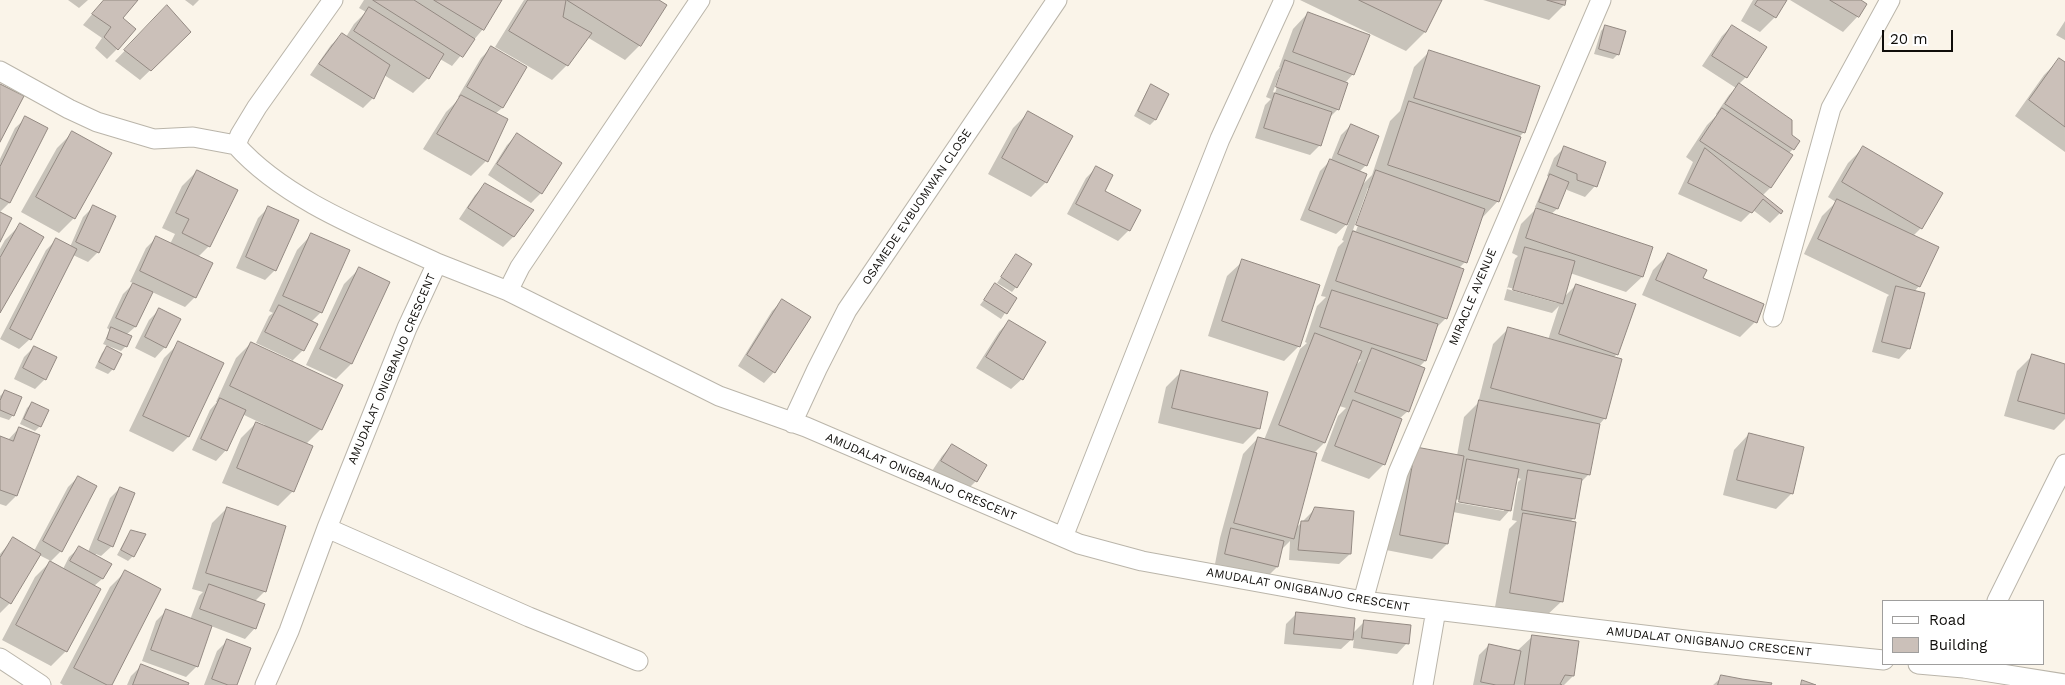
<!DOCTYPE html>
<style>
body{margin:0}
#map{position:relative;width:2065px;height:685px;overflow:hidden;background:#faf4e9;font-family:"Work Sans",sans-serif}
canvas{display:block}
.legend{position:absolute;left:1882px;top:600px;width:162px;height:65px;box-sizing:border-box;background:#fff;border:1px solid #9f9e9d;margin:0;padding:6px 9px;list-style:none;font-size:15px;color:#0f0d0a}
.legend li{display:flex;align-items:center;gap:10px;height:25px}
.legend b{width:25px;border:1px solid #9f9e9d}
.scale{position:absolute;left:1882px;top:30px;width:71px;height:22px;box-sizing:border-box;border:2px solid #0f0d0a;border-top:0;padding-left:6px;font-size:15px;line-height:18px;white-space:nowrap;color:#0f0d0a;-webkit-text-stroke:4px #fff;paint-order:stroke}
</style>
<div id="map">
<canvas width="2065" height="685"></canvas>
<ul class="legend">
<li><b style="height:6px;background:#fff"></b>Road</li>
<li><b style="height:14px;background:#cbc0b9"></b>Building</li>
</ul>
<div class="scale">20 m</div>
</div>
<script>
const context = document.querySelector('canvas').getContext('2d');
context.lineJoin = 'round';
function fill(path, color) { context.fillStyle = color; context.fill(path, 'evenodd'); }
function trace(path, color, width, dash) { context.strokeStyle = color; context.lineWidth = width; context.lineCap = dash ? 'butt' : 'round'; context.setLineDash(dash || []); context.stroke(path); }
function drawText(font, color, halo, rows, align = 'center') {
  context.font = font + ' "Work Sans",sans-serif'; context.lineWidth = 4; context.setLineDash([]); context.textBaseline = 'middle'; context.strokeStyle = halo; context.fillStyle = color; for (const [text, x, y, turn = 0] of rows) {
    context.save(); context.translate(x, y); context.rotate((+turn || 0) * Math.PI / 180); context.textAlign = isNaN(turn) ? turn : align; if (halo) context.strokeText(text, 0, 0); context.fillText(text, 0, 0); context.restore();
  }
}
fill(new Path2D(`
 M68,0h20l-9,8z
 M104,0h32l-14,18 -5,31 -10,10 -12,-11 7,-10 -19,-13z
 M185,0h14l-6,6z
 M364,0h136l-17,29 -31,37 -12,-7 -12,19 -15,15 -29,-18 -11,23 -10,10 -53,-33 21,-30 11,-10 4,2 8,-13 12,-12 -7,-4z
 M524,0h132l-16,45 -15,15 -38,-23 -20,28 -15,15 -57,-33z
 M1300,0h140l-15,32 -19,19z
 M1483,0h82l-1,5 -15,15z
 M1753,0h32l-10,17 -15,15 -19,-11z
 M1790,0h72l-4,16 -15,16z
 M1308,13l45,61 -8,9 -7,26 -9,9 -9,27 -10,10 -55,-17 10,-33 6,-6 -5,-2 10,-25 4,-5h-1l14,-38zM1280,72h2l-7,21 -2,-1z
 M157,17l33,15 -50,48 -25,-19z
 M2065,21v19l-9,-5z
 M1605,26l13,28 -5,5 -19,-5 7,-23z
 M1732,26l33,22 -19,29 -8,8 52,51 3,13 -5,5 3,1 -21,33 -8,8 19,16 -11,11 -17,-13 -12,12 -63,-28 15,-32 -7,-5 21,-32 10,-10 -1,-1 13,-19 7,-7 -34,-22 20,-30z
 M491,48l34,20 -23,40 -7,6 12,6 -21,41 -15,15 -48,-27 23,-37 14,-14 -2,-1 23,-39z
 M1429,52l95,80 -6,6 -20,63 -17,18 -16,43 -6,6 -13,50 -11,11 -10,32 -6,6 -11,44 -9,8 -15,45 -15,15 -48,-18 17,-45 8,-8 -7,-2 -15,37 -11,11 -17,74 19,-19 35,45 -11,10 -50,-4 1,-19 -10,10 -3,16 -10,10 -52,-13 5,-26 23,-84 15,-16 6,2 36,-91 7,-6 -2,-1 12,-36 9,-9 -5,-1 17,-49 6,-6 -2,-1 7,-18 -13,12 -36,-14 20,-49 11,-11 10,-25 10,-10 15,40 -7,7 2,14 11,-11 18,-54 10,-10 14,-44zM1368,188h3l-15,43 -3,-1zM1357,359l4,1 -7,7z
 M2059,60l6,4v88l-50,-36 29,-41z
 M1152,86l16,8 -13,26 -5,5 -16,-9 13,-25z
 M1028,113l18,69 -15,15 -43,-23 25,-46z
 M26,118l-17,85 -9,9v-53l15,-31z
 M72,133l2,85 -15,15 -38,-21 36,-64z
 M517,135l24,58 -10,10 -43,-28 19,-30z
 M1564,148l31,38 -10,11 -18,-7v-7l-10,26 -6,5 100,34 -9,29 -16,15 -56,-19 -7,25 13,-13 41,69 -4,4 8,2 -17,59 -5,6 -10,49 -9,9 -6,35 -4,4 -8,79 -16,15 -51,-9 14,-78 8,-8 -5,-1 6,-38 3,-3 -5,-2 -6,33 -10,11 -47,-9 -6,32 -15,15 -46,-9 16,-86 15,-16 40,8 7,-39 14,-14 15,-59 15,-15 40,11 11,-34 -7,7 -48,-13 11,-41 3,-3 -6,-3 9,-29 16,-16 -2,-1 11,-26 3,-4 -2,-1 7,-18zM1507,287l50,14v2l-50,-14zM1454,499l50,9v3l-51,-9z
 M1863,148l58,80 -8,8 6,50 -5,6 -5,56 -10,11 -27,-7 15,-55 2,-2 -85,-41 18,-38 14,-14 -8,-5 20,-34z
 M1096,168l8,24 35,18 -10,20 -11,11 -51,-27 19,-36z
 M197,171l12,75 -11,11 -3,40 -10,10 -33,-15 -17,35 -9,8v11l-5,5 -18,-7 7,-14 -3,-2 16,-34 11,-11 -4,-1 16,-34 10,-10 14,6 5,-10 -13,-6 20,-42z
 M485,185l47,26 -19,26 -10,10 -44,-28 16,-24z
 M93,207l5,45 -10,10 -15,-7 -43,84 -11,10 -19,-10 46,-89 10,-10 14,7 13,-30z
 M268,208l7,62 -10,10 -29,-12 22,-50z
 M20,225l-20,86v-62l5,-9z
 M312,234l9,78 -10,10 -8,28 -12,12 30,67 -15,15 -13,47 -15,15 -56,-23 19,-45 15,-15 9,4v-2l-23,-11 -16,36 -10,11 -24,-11 18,-40 7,-8h-1l20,-44 15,-15 40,19 1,-2 -36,-17 13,-27 4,-3 -4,-2 28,-61z
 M1017,255l-1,32 -4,5 -15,-9z
 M1668,255l33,24 54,43 -15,15 -98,-42 11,-25z
 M1243,261l56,85 -15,15 -76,-25 19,-60z
 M359,269l30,14 -38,81 -15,15 -30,-14 38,-81z
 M995,285l20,13 -14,21 -21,-14z
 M782,301l-8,71 -10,11 -26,-17 34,-55z
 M159,310l6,37 -10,11 -20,-10 14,-28z
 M1009,321l35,22 -22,36 -11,10 -35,-21 23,-36z
 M179,343l44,20 -35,74 -15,15 -44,-21 35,-73z
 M34,347l11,32 -10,10 -21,-10 10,-22z
 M107,348l6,21 -5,5 -13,-6 7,-15z
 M2032,356l33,9v54l-11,11 -50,-14 13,-45z
 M1181,372l86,21 -9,36 -15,15 -85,-21 8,-36z
 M5,391l8,24 -4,5 -9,-3v-21z
 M32,403l8,23 -5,5 -15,-7 7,-16z
 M19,428l-3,68 -10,10 -6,-2v-67l8,3z
 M1749,434l43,59 -16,16 -53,-14 11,-45z
 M952,445l33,21 -9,15 -11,11 -33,-21 10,-15z
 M78,477l-17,74 -10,10 -12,-6 -29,48 -10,10v-59l13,-15 21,12 34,-64z
 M120,488l-8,58 -11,10 -5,-2 -1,2 15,8 -8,15 -8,7 -28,65 -15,15 -49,-26 33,-63 15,-15 13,7 6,-12 11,-10 8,5 22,-54z
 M227,508l38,83 -11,11 1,26 -10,11 -34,-13 -14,40 -11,11 -44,-16 14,-40 10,-10 24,9 9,-24 4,-4 -11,-3 20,-66z
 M132,532l1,24 -5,5 -11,-6 10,-18z
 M125,572l-15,113h-47l-3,-2 50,-96z
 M1296,614l56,20 13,-13 42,22 -10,11 -44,-6 1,-11 -13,12 -57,-5 2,-20z
 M1532,637l41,39 -9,9h-91l6,-30 10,-10 28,6z
 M227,641l9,44h-32l13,-34z
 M141,666l46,19h-60l4,-9z
 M1722,677l48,8h-57z`), '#0003');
const building = new Path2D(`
 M104,0h34l-15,18 13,11 -18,21 -14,-13 7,-10 -19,-13z
 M373,0h41l61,39 -12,18z
 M434,0h68l-18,30z
 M528,0h38l-3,17 29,16 -24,33 -59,-35z
 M567,0h92l8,5 -26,41z
 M1359,0h83l-16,32z
 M1547,0h19l-1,5z
 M1758,0h29l-11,18 -21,-13z
 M1830,0h31l6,4 -8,13z
 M167,5l24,27 -40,39 -27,-21z
 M369,7l75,47 -15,25 -75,-48z
 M1308,12l62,23 -16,40 -61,-23z
 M1605,25l21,6 -7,24 -20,-6z
 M1732,25l35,22 -20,31 -35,-22z
 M342,33l48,32 -16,34 -55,-35z
 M491,46l36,21 -24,41 -36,-21z
 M1429,50l111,36 -15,47 -111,-35z
 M2059,58l6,4v65l-36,-27z
 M1285,60l63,23 -9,27 -63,-23z
 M1739,83l53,37v15l8,6 -6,9 -69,-46z
 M0,84l24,12 -24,46z
 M1151,84l18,10 -13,26 -18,-9z
 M1275,93l57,19 -11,34 -57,-18z
 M461,95l47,24 -20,43 -51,-28z
 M1409,101l112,36 -22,65 -111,-37z
 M1722,108l71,47 -22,33 -71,-47z
 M1028,111l45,25 -26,47 -45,-25z
 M25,116l23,12 -38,75 -10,-5v-31z
 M1351,124l28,12 -12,30 -29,-12z
 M72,131l40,22 -37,66 -39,-22z
 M517,133l45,30 -20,31 -45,-30z
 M1564,146l42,16 -9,25 -20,-7v-6l-20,-8z
 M1863,146l80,47 -21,36 -80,-47z
 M1705,148l78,63 -2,3 -18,-15 -11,14 -64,-30z
 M1330,159l37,15 -20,51 -38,-15z
 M1096,166l17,9 -8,16 36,19 -11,21 -54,-27z
 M197,170l41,20 -28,57 -28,-14 7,-14 -13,-6z
 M1376,170l109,39 -18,54 -111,-38z
 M1550,174l19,8 -11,27 -19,-7z
 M485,183l49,27 -20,27 -46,-29z
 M1837,199l102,48 -19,40 -102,-48z
 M93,205l23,11 -17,37 -23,-11z
 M268,206l31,14 -23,51 -30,-14z
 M1536,208l117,39 -10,30 -117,-39z
 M0,212l12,6 -12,24z
 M20,223l24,14 -44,76v-55z
 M1353,231l111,38 -17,50 -111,-38z
 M311,233l39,17 -28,63 -39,-17z
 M156,236l57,27 -17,35 -56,-27z
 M56,238l21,11 -46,91 -21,-11z
 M1525,247l50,14 -12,43 -50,-14z
 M1668,253l39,17 -4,8 61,26 -7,19 -101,-43z
 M1016,254l16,10 -15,24 -16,-11z
 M1242,259l78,26 -20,62 -78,-26z
 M359,267l31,15 -38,82 -32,-15z
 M133,283l20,9 -17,35 -20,-9z
 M995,283l22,15 -10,16 -23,-14z
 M1576,284l60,20 -18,51 -59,-21z
 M1896,286l29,7 -15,56 -28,-7z
 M1332,290l106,34 -12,37 -106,-34z
 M782,299l29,18 -36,56 -28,-18z
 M279,305l39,19 -14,27 -39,-19z
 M159,308l22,11 -15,29 -21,-11z
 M1009,320l37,22 -23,38 -37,-23z
 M111,327l21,9 -5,11 -20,-8z
 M1508,327l114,32 -16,60 -115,-31z
 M1315,333l47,18 -37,92 -46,-18z
 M178,341l46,22 -35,74 -46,-21z
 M251,342l92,43 -21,45 -92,-44z
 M34,346l23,11 -11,23 -23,-12z
 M107,346l15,8 -8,16 -15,-8z
 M1372,348l53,20 -16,44 -54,-20z
 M2032,354l33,10v50l-47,-13z
 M1181,370l87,22 -8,37 -88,-21z
 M5,390l17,7 -8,19 -14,-6v-9z
 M220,398l26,12 -19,41 -26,-12z
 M1353,400l49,19 -17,46 -50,-19z
 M1479,400l121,24 -10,51 -121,-25z
 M32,402l17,8 -8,17 -17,-8z
 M256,422l57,24 -19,46 -57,-24z
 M19,427l21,8 -23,61 -17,-6v-54l13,5z
 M1749,433l55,14 -11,47 -56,-14z
 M1258,437l59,16 -23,86 -60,-16z
 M952,444l35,21 -10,17 -36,-21z
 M1416,447l48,9 -16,88 -48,-9z
 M1467,459l52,10 -8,42 -52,-9z
 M1528,470l54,9 -7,40 -53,-9z
 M78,476l19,10 -35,66 -19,-11z
 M120,487l15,6 -22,54 -15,-7z
 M227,507l59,19 -20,66 -60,-19z
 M1315,507l39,4 -3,43 -53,-4 3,-29h7z
 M1523,513l53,9 -13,80 -53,-9z
 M1231,528l53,13 -6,26 -53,-13z
 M131,530l15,4 -12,23 -13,-7z
 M13,537l28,17 -30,50 -11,-7v-39z
 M79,546l33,18 -9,15 -33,-18z
 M50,561l51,28 -34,63 -51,-27z
 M125,570l36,19 -49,96h-5l-33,-17z
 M209,584l56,20 -9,25 -56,-20z
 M166,609l46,17 -14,41 -47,-17z
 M1296,612l59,6 -2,22 -59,-6z
 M1364,620l47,5 -2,19 -47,-6z
 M1532,635l47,6 -5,35 -9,-1 -5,9 2,1h-37z
 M227,639l24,9 -14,37h-9l-16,-6z
 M1489,644l32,7 -7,34h-18l-15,-3z
 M141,664l48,19 -1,2h-55z
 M1721,675l21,4 30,4 -1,2h-53z
 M1802,680l14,5h-15z`);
fill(building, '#cbc0b9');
trace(building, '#938982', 1);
const minor = new Path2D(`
 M333,0l-76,107 -17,28 -4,10c50,56 134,87 201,118
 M0,71l69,38 28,13 57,17 39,-2 43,8
 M508,291l12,-24 180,-267
 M1773,317l58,-209 59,-108
 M792,423l25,-54 30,-59 210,-310
 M327,528l202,89 109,44
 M1063,537l157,-398 64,-139
 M1363,601l35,-128 203,-473
 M1997,601l68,-137
 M0,658l41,27
 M1918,664l46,4 101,16
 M265,685l24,-54 38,-103 80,-200 30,-65 71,28 211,105 87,31 273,117 63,17 221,40 73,9 266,32 182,18
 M1423,685l13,-75`);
trace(minor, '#bab5aa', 21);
trace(minor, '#fff', 19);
drawText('12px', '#0f0d0a', '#fff', [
 ["OSAMEDE EVBUOMWAN CLOSE",917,207,-56],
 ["MIRACLE AVENUE",1473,297,-67],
 ["AMUDALAT ONIGBANJO CRESCENT",392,369,-67],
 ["AMUDALAT ONIGBANJO CRESCENT",921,477,23],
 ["AMUDALAT ONIGBANJO CRESCENT",1308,590,10],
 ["AMUDALAT ONIGBANJO CRESCENT",1709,642,6]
]);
</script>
